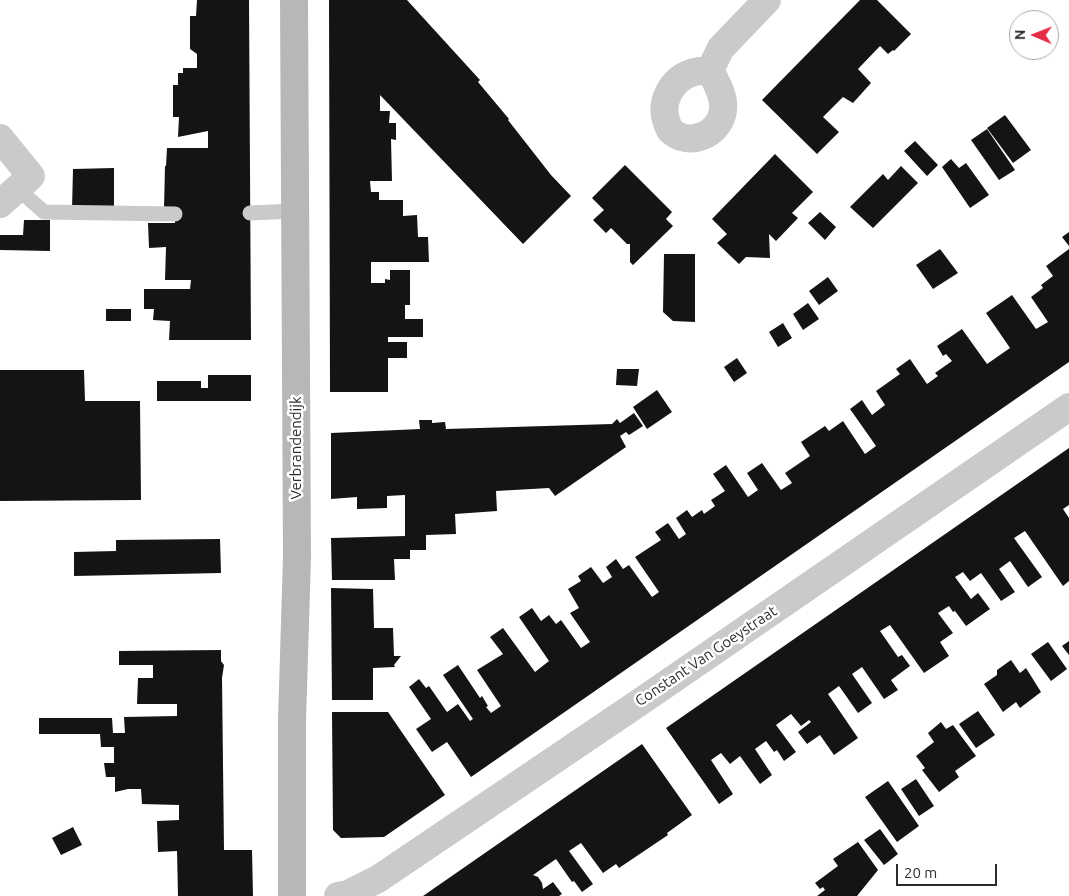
<!DOCTYPE html>
<style>
body{margin:0}
#map{position:relative;width:1069px;height:896px;overflow:hidden;background:#fff;font-family:Ubuntu,sans-serif}
canvas{display:block}
.north{position:absolute;left:1009px;top:10px;width:50px;height:50px;box-sizing:border-box;background:#fff;border:1px solid #ababab;border-radius:50%;rotate:271deg;font-size:14px;font-weight:700;line-height:20px;text-align:center;color:#2d2d2d}
.north::after{content:'';display:block;margin:auto;width:18px;height:22px;background:#e42e48;clip-path:polygon(50% 0,100% 100%,50% 72%,0 100%)}
.scale{position:absolute;left:896px;top:864px;width:101px;height:22px;box-sizing:border-box;border:2px solid #2d2d2d;border-top:0;padding-left:6px;font-size:15px;line-height:18px;white-space:nowrap;color:#2d2d2d;-webkit-text-stroke:4px #fff;paint-order:stroke}
</style>
<div id="map">
<canvas width="1069" height="896"></canvas>
<div class="north">N</div>
<div class="scale">20 m</div>
</div>
<script>
const context = document.querySelector('canvas').getContext('2d');
context.lineJoin = 'round';
function fill(path, color) { context.fillStyle = color; context.fill(path, 'evenodd'); }
function trace(path, color, width, dash) { context.strokeStyle = color; context.lineWidth = width; context.lineCap = dash ? 'butt' : 'round'; context.setLineDash(dash || []); context.stroke(path); }
function drawText(font, color, halo, rows, align = 'center') {
  context.font = font + ' Ubuntu,sans-serif'; context.lineWidth = 5; context.setLineDash([]); context.textBaseline = 'middle'; context.strokeStyle = halo; context.fillStyle = color; for (const [text, x, y, turn = 0] of rows) {
    context.save(); context.translate(x, y); context.rotate((+turn || 0) * Math.PI / 180); context.textAlign = isNaN(turn) ? turn : align; if (halo) context.strokeText(text, 0, 0); context.fillText(text, 0, 0); context.restore();
  }
}
fill(new Path2D(`
 M197,0h52l2,340h-82l1,-19 -17,-1 1,-11h-10v-20h46l1,-9h-26l1,-33 -17,1 -1,-25h27v-9l-11,-6 1,-42h1l1,-18h41v-17l-30,6 1,-20h-6v-32h5v-12h5v-5h14v-14l-7,-5v-33h6z
 M329,0h78l73,80 -2,2 31,37 -1,1 43,55 20,21 -48,48 -143,-149v16h10l-1,12h7v17l-5,-1 1,42h-22l1,11h8v8h24v16l14,-1 1,22h10l1,25h-58v21h14v-4l5,1v-10h20v35h-5v14h18v18h-35v5h19v16h-19v34h-58z
 M860,0h17l34,34 -17,17 -1,-1 -5,4 -8,-8 -22,23 13,14 -18,20 -10,-6 -20,20 16,15 -22,22 -55,-54z
 M1005,115l26,35 -18,13 -26,-35z
 M987,129l28,41 -16,10 -28,-40z
 M915,141l23,24 -11,11 -23,-25z
 M775,154l38,38 -21,21 6,5 -22,23 -7,-7 1,24 -24,-1 -7,7 -22,-21 10,-9 -15,-15z
 M951,159l8,9 7,-5 23,32 -19,13 -28,-41z
 M625,165l47,47 -6,7 7,7 -40,39 -3,-3v-18h-3l-16,-16 -5,5 -13,-13 11,-10 -12,-12z
 M901,166l17,17 -45,45 -23,-21 33,-33 5,6z
 M114,168v41h-42l1,-40z
 M820,212l16,15 -11,13 -17,-17z
 M24,220h26v31l-50,-1v-15h23z
 M1069,232v14l-7,-9z
 M940,249l18,24 -25,16 -17,-24z
 M1069,249v113l-598,415 -24,-35 -15,10 -16,-23 15,-10 -22,-32 10,-8 7,9 3,-2 18,26 11,-8 12,17 3,-2 -30,-44 15,-10 22,33 2,-2 6,10 -2,1 5,6 10,-7 -24,-36 26,-16 -13,-17 13,-9 32,44 14,-11 -30,-44 13,-9 9,13 8,-6 7,9 5,-4 20,28 9,-6 -20,-29 9,-5 -11,-19 13,-8 -3,-5 13,-9 12,16 9,-6 -6,-10 10,-8 7,10 6,-4 23,32 7,-5 -24,-35 26,-17 -6,-8 13,-9 11,16 7,-5 -10,-16 11,-8 5,7 10,-7 2,4 11,-8 -4,-6 14,-9 -12,-17 13,-9 22,32 10,-7 -11,-17 15,-10 19,27 11,-7 -7,-10 25,-17 -9,-14 24,-16 4,5 14,-10 22,33 11,-8 -26,-37 12,-9 10,15 13,-10 -9,-14 24,-17 -4,-5 14,-10 17,25 11,-8 -3,-3 17,-12 -6,-7 -3,2 -6,-10 25,-17 25,35 23,-16 -24,-35 26,-18 24,34 12,-7 -17,-25 12,-9 -2,-3 12,-9 -7,-10z
 M664,254h31v68l-22,-1 -10,-9z
 M828,277l10,14 -19,14 -10,-14z
 M808,303l11,16 -16,11 -10,-16z
 M106,309h25v12h-25z
 M783,323l9,15 -14,9 -9,-15z
 M737,358l10,15 -13,9 -10,-15z
 M617,369h22l-2,17 -21,-1z
 M0,370h84l1,31h55l1,99 -141,1z
 M208,375h43v26h-94v-20h44v7h7z
 M657,390l15,22 -25,17 -14,-22z
 M634,413l9,13 -14,9 -3,-3 -6,4 6,11 -71,49 -6,-8 -53,3 1,20 -42,3 1,20 -30,1v15h-16v9h-16l1,21h-63l-1,-42 74,-2v-41l-18,1v12l-30,1v-12l-26,2v-66l89,-4 -1,-9h13v3l13,-1 1,7 166,-5 5,-5 3,4z
 M1069,448v57l-6,4 6,9v63l-6,5 -38,-55 -11,7 28,39 -14,10 -18,-26 -11,8 16,23 -14,9 -20,-28 -11,8 -7,-9 -8,5 16,22 7,-6 12,16 -24,17 -11,-15 -2,1 -4,-6 -11,7 15,20 -13,9 9,14 -25,17 -34,-48 -10,6 18,26 4,-2 8,11 -19,14 7,10 -14,9 -22,-32 -10,7 20,29 -14,10 -19,-27 -11,8 30,44 -24,17 -14,-20 -13,9 -9,-12 13,-10 -2,-2 -8,6 -10,-12 -15,11 20,27 -12,9 -7,-11 -3,2 -8,-11 -11,8 17,26 -12,9 -20,-28 -10,8 -9,-11 -10,7 22,34 -14,10 -53,-76z
 M220,539l1,34 -147,3v-24l42,-1v-11z
 M331,588l42,1 1,39h19l1,28h7l-7,9 1,2 -22,1v32h-41z
 M1069,641v14l-7,-9z
 M1048,642l19,27 -16,12 -20,-27z
 M221,650v11l3,4 -2,13 2,172h28l1,46h-75l-1,-45 -19,1 -1,-31 22,-1v-15l-37,-1 -1,-15h-13l-13,3v-15h-9l-2,-14h10v-16h-13l-1,-13h-61v-16h73l1,15h12l-1,-16 53,-1v-12h-40l1,-26h15v-13h-34v-14z
 M1011,660l9,13 6,-5 15,24 -21,16 -4,-6 -13,10 -19,-28 13,-9v-5z
 M978,711l17,24 -19,13 -17,-24z
 M332,712h56l57,83 -61,42 -43,1 -8,-8z
 M941,722l5,7 7,-4 23,31 -21,15 4,6 -20,15 -17,-22 3,-2 -9,-12 18,-14 -6,-9z
 M642,744l50,71 -25,18 1,2 -49,33 -3,-4 -13,9 -22,-30 -12,8 24,33 -11,8 -8,-11 -2,1 -16,-23 -23,16 5,2 4,6 1,6 10,-7 9,12 -3,2h-136z
 M916,779l18,27 -15,10 -18,-27z
 M888,781l31,45 -22,16 -32,-45z
 M73,827l9,18 -21,10 -9,-17z
 M880,829l18,25 -14,11 -20,-25z
 M858,842l20,28 -21,26h-40l8,-6 -2,-3 -3,2 -5,-6 23,-17 -5,-7z`), '#141414');
trace(new Path2D(`
 M17,188l27,24 131,2
 M250,213l45,-2`), '#cacaca', 15);
trace(new Path2D(`
 M710,70c6,12 15,27 13,40 -3,25 -35,38 -53,20 -1,-2 -3,-6 -3,-7 -8,-20 4,-43 24,-50 6,-2 13,-2 19,-3z
 M710,70l11,-22 46,-48
 M0,138l31,38 -31,28
 M338,896l10,-2 30,-15 262,-177 429,-295`), '#cacaca', 28);
trace(new Path2D(`
 M292,896v-175l5,-164 -3,-557`), '#b7b7b7', 28);
drawText('15px', '#2d2d2d', '#fff', [
 ["Verbrandendijk",296,448,-90],
 ["Constant Van Goeystraat",706,656,-34]
]);
</script>
